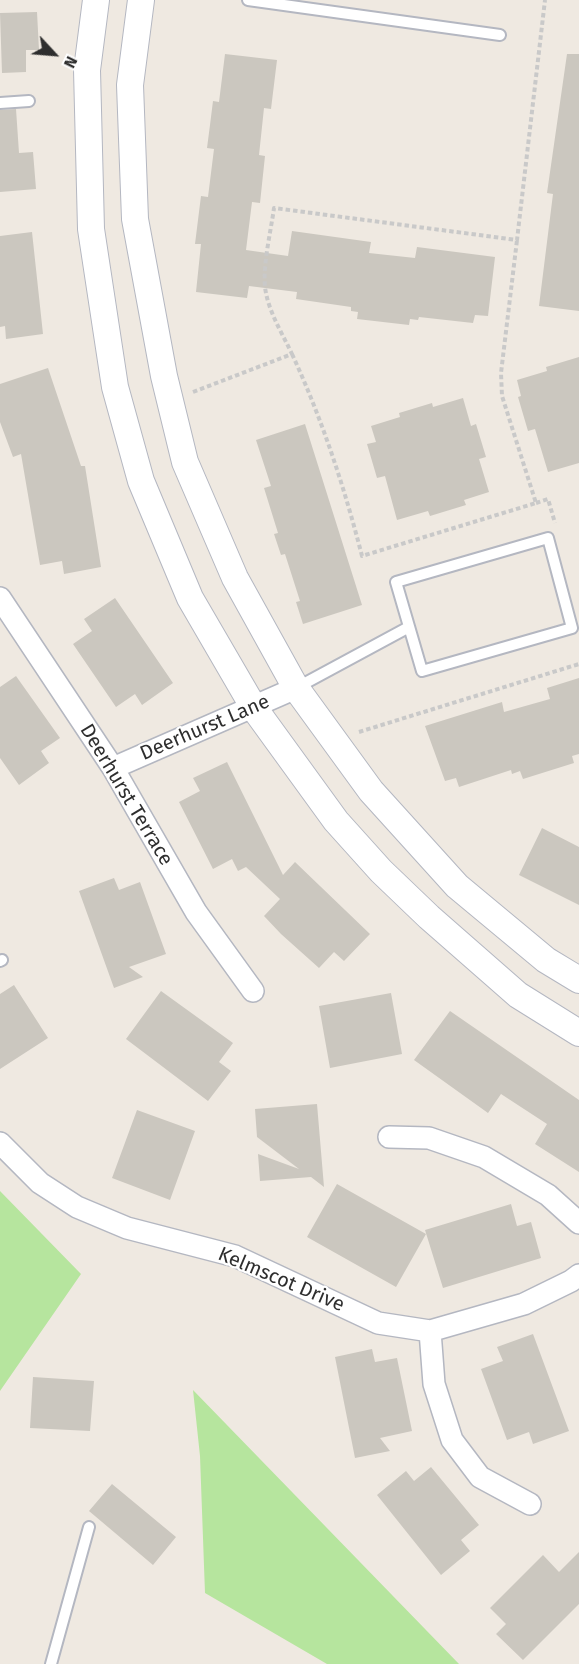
<!DOCTYPE html>
<style>
body{margin:0}
#map{position:relative;width:579px;height:1664px;overflow:hidden;background:#efe9e1;font-family:"Fira Sans",sans-serif}
canvas{display:block}
.north{position:absolute;left:24px;top:24px;width:60px;height:60px;-webkit-text-stroke:4px #fff;paint-order:stroke;rotate:116deg;font-size:16px;font-weight:700;line-height:24px;text-align:center;color:#2e2e2e}
.north::after{content:'';display:block;margin:auto;width:21px;height:27px;background:#2e2e2e;clip-path:polygon(50% 0,100% 100%,50% 72%,0 100%)}
</style>
<div id="map">
<canvas width="579" height="1664"></canvas>
<div class="north">N</div>
</div>
<script>
const context = document.querySelector('canvas').getContext('2d');
context.lineJoin = 'round';
function fill(path, color) { context.fillStyle = color; context.fill(path, 'evenodd'); }
function trace(path, color, width, dash) { context.strokeStyle = color; context.lineWidth = width; context.lineCap = dash ? 'butt' : 'round'; context.setLineDash(dash || []); context.stroke(path); }
function drawText(font, color, halo, rows, align = 'center') {
  context.font = font + ' "Fira Sans",sans-serif'; context.lineWidth = 4.5; context.setLineDash([]); context.textBaseline = 'middle'; context.strokeStyle = halo; context.fillStyle = color; for (const [text, x, y, turn = 0] of rows) {
    context.save(); context.translate(x, y); context.rotate((+turn || 0) * Math.PI / 180); context.textAlign = isNaN(turn) ? turn : align; if (halo) context.strokeText(text, 0, 0); context.fillText(text, 0, 0); context.restore();
  }
}
fill(new Path2D(`
 M0,1191l81,83 -81,117z
 M193,1390l266,274h-132l-122,-71 -5,-137z`), '#b6e59e');
fill(new Path2D(`
 M37,12l2,38h-13v22l-24,1 -2,-60z
 M225,54l52,6 -6,49 -7,-1 -5,47 6,1 -5,47 -8,-1 -6,48 42,6 4,-25 79,11 -2,11 46,5 2,-11 78,10 -7,59 -13,-1 -2,8 -54,-6 -1,3 -8,-1 -1,6 -52,-6 1,-7 -7,-1v-4l-55,-8 1,-7 -48,-6 -2,12 -51,-6 5,-48h-6l6,-48 7,1 6,-48 -7,-1 3,-23 3,-24 6,1z
 M567,54h12v257l-40,-5 14,-112 -6,-1z
 M16,109l3,44 14,-1 3,37 -36,3v-82z
 M32,232l11,102 -37,5 -1,-13 -5,1v-91z
 M579,357v106l-31,9 -13,-43 -7,2 -10,-34 3,-1 -4,-16 30,-9 -1,-4z
 M48,368l33,98h4l16,101 -37,7 -2,-13 -22,4 -19,-111 -8,3 -13,-35v-38z
 M463,398l8,28 5,-2 10,33 -7,2 10,33 -25,8 2,5 -36,11 -2,-5 -31,9 -12,-44 -8,2 -10,-34 9,-2 -5,-16 29,-9 -1,-4 33,-10 1,4z
 M305,424l57,181 -59,19 -7,-22 4,-1 -15,-47 -4,1 -7,-21 4,-1 -14,-45 7,-2 -15,-46z
 M115,598l58,85 -31,22 -7,-11 -19,13 -43,-63 19,-13 -8,-12z
 M16,676l44,62 -19,13 8,12 -30,22 -19,-27v-71z
 M579,678v76l-7,2 2,7 -51,16 -3,-8 -8,3 -1,-4 -52,17 -3,-9 -11,3 -20,-55 77,-24 2,10 46,-13 -3,-11z
 M227,762l56,113 12,-13 75,72 -26,27 -10,-9 -15,16 -38,-34 -17,-18 16,-17 -34,-32 -8,4 -6,-12 -19,10 -34,-67 21,-11 -7,-13z
 M542,828l37,19v58l-60,-30z
 M114,878l5,12 21,-8 26,72 -37,13 14,10 -29,11 -35,-97z
 M14,985l34,53 -48,31v-75z
 M161,991l72,52 -14,19 12,9 -23,30 -82,-62z
 M391,993l11,61 -72,14 -11,-62z
 M450,1011l129,89v72l-44,-28 12,-20 -46,-30 -13,19 -74,-53z
 M317,1104l7,83 -13,-10 -51,4 -2,-27 41,15 -42,-32 -2,-28z
 M137,1110l58,21 -25,69 -58,-22z
 M337,1184l89,50 -30,53 -89,-50z
 M511,1204l6,22 14,-4 10,36 -98,30 -18,-58z
 M533,1334l36,97 -36,13 -4,-12 -22,8 -26,-71 22,-8 -6,-14z
 M372,1349l3,13 22,-4 15,73 -32,7 10,13 -35,7 -20,-101z
 M33,1377l61,4 -4,50 -60,-3z
 M431,1467l48,58 -18,15 9,11 -29,24 -64,-80 29,-24 8,10z
 M112,1484l64,53 -23,28 -64,-54z
 M579,1552v52l-56,56 -27,-26 10,-10 -16,-16 53,-53 16,17z`), '#cbc7bf');
const service = new Path2D(`
 M248,0l252,35
 M0,103l29,-2
 M548,538l24,90 -150,43 -26,-89z
 M296,688l113,-61
 M0,961l2,-1
 M51,1664l38,-137`);
const minor = new Path2D(`
 M0,598l113,170 83,144 57,79
 M113,768l183,-80
 M389,1137l40,1 55,19 64,38 31,28
 M0,1143l40,40 37,24 50,21 108,28 143,67 52,8 94,-27 47,-23 8,-6
 M430,1331l4,53 18,56 28,37 50,27`);
const tertiary = new Path2D(`
 M96,0l-9,70 4,159 24,158 26,94 49,117 64,110 82,113 45,50 48,46 89,78 61,38
 M141,0l-11,85 5,134 29,157 21,86 50,116 61,110 75,103 86,95 89,74 33,20`);
trace(service, '#b4b7c1', 14);
trace(minor, '#b4b7c1', 24);
trace(tertiary, '#b4b7c1', 28);
trace(new Path2D(`
 M292,354c30,65 52,132 70,202l174,-53 -34,-107 -1,-23 16,-133
 M193,392l99,-38c-9,-19 -22,-40 -26,-61 -5,-22 5,-62 8,-85l243,32 28,-240
 M536,503l12,-4 7,24
 M359,732l220,-68`), '#c9c9c9', 4, [4.5, 3]);
trace(service, '#fff', 10);
trace(minor, '#fff', 21);
trace(tertiary, '#fff', 26);
drawText('20px', '#2e2e2e', '#fff', [
 ["Deerhurst Lane",205,728,-23],
 ["Deerhurst Terrace",126,795,59],
 ["Kelmscot Drive",281,1280,23]
]);
</script>
